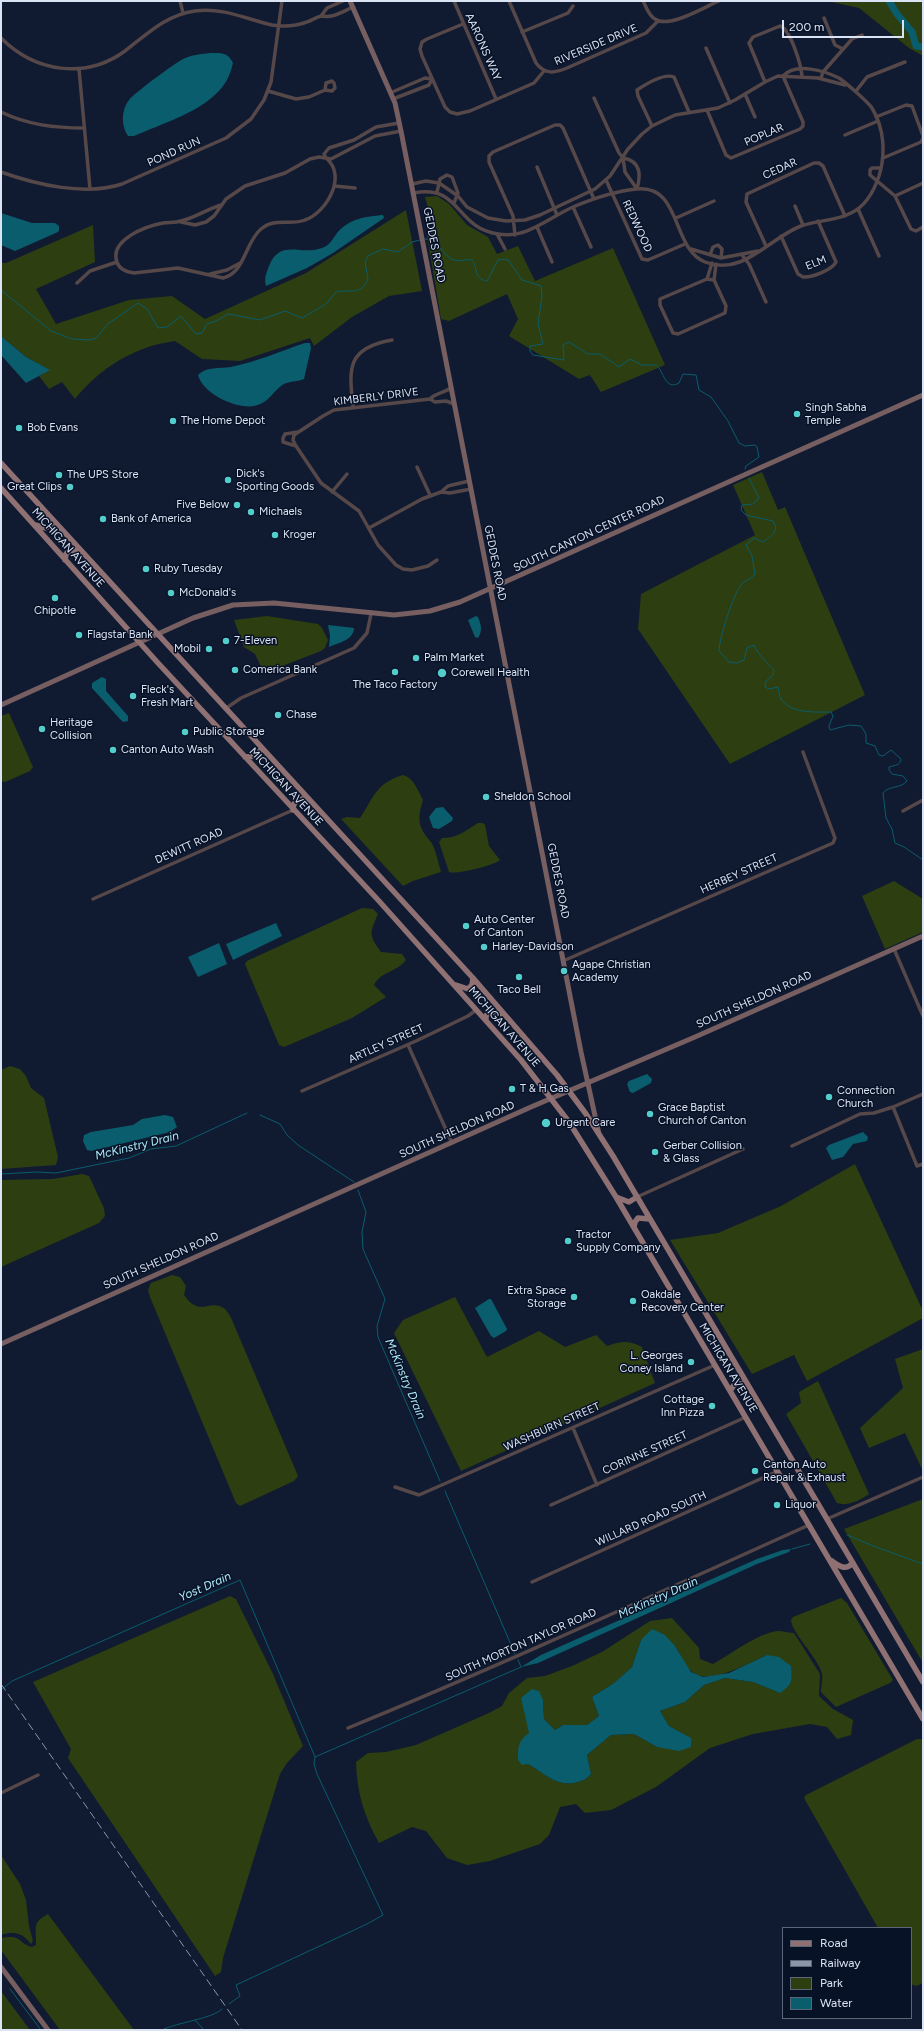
<!DOCTYPE html>
<style>
body{margin:0}
#map{position:relative;width:924px;height:2031px;overflow:hidden;background:#101b32;font-family:Figtree,sans-serif}
canvas{display:block}
.frame{position:absolute;inset:0;border:2px solid #dbe4f4;pointer-events:none}
.legend{position:absolute;left:782px;top:1927px;width:130px;height:92px;box-sizing:border-box;background:#081227;border:1px solid #5c6679;margin:0;padding:5px 7px;list-style:none;font-size:12px;color:#dbe4f4}
.legend li{display:flex;align-items:center;gap:8px;height:20px}
.legend b{width:20px;border:1px solid #5c6679}
.scale{position:absolute;left:782px;top:20px;width:122px;height:18px;box-sizing:border-box;border:2px solid #dbe4f4;border-top:0;padding-left:5px;font-size:12px;line-height:14px;white-space:nowrap;color:#dbe4f4;-webkit-text-stroke:3px #081227;paint-order:stroke}
</style>
<div id="map">
<canvas width="924" height="2031"></canvas>
<div class="frame"></div>
<ul class="legend">
<li><b style="height:5px;background:#907173"></b>Road</li>
<li><b style="height:5px;background:#8c96a9"></b>Railway</li>
<li><b style="height:11px;background:#2d3e10"></b>Park</li>
<li><b style="height:11px;background:#0a5d6c"></b>Water</li>
</ul>
<div class="scale">200 m</div>
</div>
<script>
const context = document.querySelector('canvas').getContext('2d');
context.lineJoin = 'round';
function fill(path, color) { context.fillStyle = color; context.fill(path, 'evenodd'); }
function trace(path, color, width, dash) { context.strokeStyle = color; context.lineWidth = width; context.lineCap = dash ? 'butt' : 'round'; context.setLineDash(dash || []); context.stroke(path); }
function drawText(font, color, halo, rows, align = 'center') {
  context.font = font + ' Figtree,sans-serif'; context.lineWidth = 3; context.setLineDash([]); context.textBaseline = 'middle'; context.strokeStyle = halo; context.fillStyle = color; for (const [text, x, y, turn = 0] of rows) {
    context.save(); context.translate(x, y); context.rotate((+turn || 0) * Math.PI / 180); context.textAlign = isNaN(turn) ? turn : align; if (halo) context.strokeText(text, 0, 0); context.fillText(text, 0, 0); context.restore();
  }
}
fill(new Path2D(`
 M814,1h109v55l-14,-8 -50,-40 -32,-7z
 M437,196l12,8 18,21 21,12 9,17 21,-8 17,35 78,-33 52,117 -64,27 -11,-17 -11,4 -70,-43 9,-17 -11,-25 -58,27 -8,-2 -14,-84 8,-3 -10,-35z
 M406,210l16,81 -33,5 -37,21 -38,29 -4,-8 -70,23 -38,-2 -27,-18c-40,5 -75,27 -100,58l-13,-17 -13,7 -10,-13 10,-6 -23,-13 -25,-21v-73h5l87,-38 2,37 -59,27 20,35 73,-24 43,-4 33,23 101,-46z
 M762,472l16,38 7,-3 80,188 -135,69 -92,-135 3,-35 114,-59 -22,-50z
 M267,616l51,8 4,4 6,12 -3,8 -4,3 -57,22 -9,-19 -11,-7 -10,-27z
 M9,713l24,54 -3,4 -25,11 -4,-1v-65z
 M403,775c11,3 15,16 20,25 -6,20 -5,27 8,42 4,5 8,23 10,30l-28,9 -10,5 -62,-67 6,-2 13,1c14,-21 16,-35 43,-43z
 M478,823h5l2,2 4,21 11,14c-4,5 -45,15 -51,12l-10,-30 3,-4c16,0 23,-7 36,-15z
 M894,881l29,18v33l-38,17 -23,-53z
 M362,908l11,1 5,5c-8,19 -10,20 3,38l21,2 4,6c-9,12 -26,12 -32,25l12,12 -34,21 -68,29 -5,-2 -34,-81 2,-3z
 M10,1066l10,3 6,7 5,12 13,10 14,59 -2,8 -55,4v-99z
 M855,1164l68,147v7l-116,63 -13,-26 -42,19 -82,-134 48,-7 63,-27z
 M82,1174l7,2 15,32 1,8 -6,7 -98,44v-87l52,-1z
 M172,1275l8,2 6,9 -2,9c17,24 25,2 41,14 3,3 5,7 7,11l66,156 -4,5 -54,25 -4,-3 -86,-206 -2,-7 3,-7z
 M455,1297l32,60 52,-26 26,16 31,-12 11,11c14,-5 22,-6 35,1l13,36 -194,88 -67,-138 9,-13z
 M923,1349v120h-1l-17,-36 -36,15 -9,-20 43,-40 -8,-29z
 M818,1381l51,113c-8,6 -23,13 -32,9l-51,-89 15,-11 -2,-11z
 M923,1499v164l-79,-134z
 M230,1596l6,3 37,75 30,72 -16,17 -7,11 -57,184 -2,14 -6,4 -147,-218 3,-9 -38,-67z
 M841,1598l6,5 46,77 -3,3 -54,24 -15,-15c0,-5 2,-13 1,-18 -4,-17 -30,-40 -31,-54l2,-3z
 M672,1618l27,30 1,11 13,5c18,-10 45,-31 65,-33 5,0 11,2 16,2l26,41 -1,22 14,13 20,11 -2,15 -14,4 -10,-12 -17,-3 -57,10 -43,14 -54,39 -45,23 -26,3 -9,-9 -16,3 -11,28 -9,9 -50,17 -23,4 -20,-7 -21,-27 -14,-4 -33,16c-15,-27 -22,-50 -23,-81l12,-9 18,-1 30,-7 73,-32 13,-7 7,-13 18,-15 18,-2 27,-10 30,-14 48,-31zM641,1640l34,6c5,7 10,20 17,26 17,14 57,-9 75,-17l13,38 -27,-11 -28,-4 -21,7 -19,17 -25,9 9,15 21,12 1,9h-34l-23,-13 -23,1 -24,20 4,19c-5,6 -9,7 -17,9 -19,3 -30,-10 -46,-19l1,-31 14,-33 1,19 11,11 8,-5h24l12,-9 -7,-19 22,-14 18,-16z
 M917,1739h6v244l-7,3 -5,-2v-56h-33l-74,-130 2,-3z
 M1,1855l19,29 6,16 3,26 4,15 -2,3c-9,-11 -16,-13 -30,-9z
 M48,1914l86,116h-74l-59,-80v-12c22,-4 16,5 31,9l4,-2c1,-17 -5,-22 12,-31z
 M1,1991l29,39h-29z`), '#2d3e10');
fill(new Path2D(`
 M210,53c11,0 18,-1 23,10 -2,8 -5,17 -10,23 -18,25 -62,38 -89,50h-6c-7,-10 -7,-26 1,-36 4,-6 46,-37 54,-41 8,-4 18,-5 27,-6z
 M1,213l31,10h23l4,3v4l-1,2 -43,19 -14,-6z
 M383,215l1,3 -51,35 -26,15 -41,18c-2,-8 0,-12 3,-20 11,-28 32,-10 53,-18 7,-2 11,-9 15,-15 13,-15 28,-16 46,-18z
 M1,336l25,21 24,13 -24,13 -25,-28z
 M305,343h5l1,5 -7,31c-7,3 -18,2 -23,7 -9,7 -14,18 -27,20 -18,3 -51,-12 -56,-31 9,-9 21,-6 33,-8 25,-5 50,-16 74,-24z
 M476,616l2,1c3,8 5,13 0,21l-3,-1 -7,-17z
 M328,625l26,3c0,12 -16,15 -25,19l1,-11z
 M102,677l4,2v12l22,25v5l-5,1 -4,-4 -27,-30v-5z
 M443,807l10,11 -1,3 -13,8 -6,-1 -4,-11 7,-9z
 M276,923l6,13 -49,24 -7,-16z
 M219,943l8,21 -29,13 -10,-20z
 M647,1074l5,5 -1,4 -18,10 -3,-1 -3,-8 2,-3z
 M165,1115l8,2 4,10 -7,5 -79,19 -4,-1 -4,-9 1,-6 7,-3 42,-7 9,-6z
 M863,1132l5,5 -1,4 -14,3 -10,13 -11,3 -6,-12 3,-3z
 M489,1299h2l16,30 -1,2 -12,7 -3,-2 -16,-28z
 M791,1549l-2,3 -32,12 -219,99 -17,4 20,-12 216,-96 26,-9z
 M652,1629l13,6 10,11 16,26 12,5 26,-4 38,-18 12,2 12,9c1,15 2,18 -11,27l-27,-11 -28,-4 -21,7 -19,17 -25,9 9,15 22,12v9l-12,4 -22,-4 -23,-13 -23,1 -24,20 4,19c-5,6 -9,7 -17,9 -19,3 -30,-10 -46,-19l-6,1 -4,-5c0,-13 0,-19 11,-27l-8,-35 11,-9 7,2 4,9 1,19 11,11 8,-5h24l12,-9 -7,-19 22,-14 18,-16 9,-27z`), '#0a5d6c');
trace(new Path2D(`
 M425,239c12,-1 16,13 25,19 8,6 14,0 22,2 6,7 1,19 15,21l11,-21 7,-1 4,2 13,19 19,6 1,10 -4,28 5,20 -13,2v5l3,4 31,5 -1,-15 6,-3 19,12h12l19,13 11,-8 12,6h14c8,6 9,26 23,18l4,-9 13,1 3,15 12,7 17,24 11,22 6,3 10,-1 2,2 2,10 -13,9 -1,3
 M1,290l50,41 21,8 17,1 7,-2 13,-15 29,-20 9,6 11,19 9,-1 14,-11 15,18 6,-1 5,-9 9,-3 12,-7 32,6 25,-9 17,7 24,-14 10,-12c13,-3 26,4 32,-13l-3,-17 3,-6 15,-7 15,3 14,-10 8,-2
 M749,478l10,20 -6,6 -11,1 -1,5 5,5 27,6c7,11 -2,15 -10,21l-9,-4 -8,7 6,11 3,18c-4,5 -10,6 -14,11 -8,10 -22,54 -22,66l10,11 8,1 7,-3 3,-12 7,-3c4,10 12,16 20,25l-1,5 -7,6 -1,6 4,2 9,-2c1,4 1,9 3,12 10,15 35,13 50,13l2,4 -4,10 1,4 19,-5 12,1 5,8v9l9,3 4,9 4,1 8,-6 10,9c-1,7 -6,6 -12,8v3l3,4 11,2 4,5c-7,8 -17,4 -24,12l3,25 6,11 3,14 9,4 19,13
 M260,1115l20,9 7,11 11,10 56,37
 M1,1174l36,-2 19,1 73,-15 22,-9 25,-3 71,-33
 M358,1190l8,22 -4,20 1,17 22,50 -8,27 1,11 62,144
 M445,1491l70,163
 M847,1535l29,12 47,17
 M792,1549l18,-5
 M518,1660l3,7
 M1,1690l11,-9 228,-101 75,177
 M10,1989l31,41
 M229,2004l11,-8 -4,-11 131,-61 16,-9 -66,-141 -3,-10 1,-7 206,-90
 M195,2020l9,10
 M162,2030c16,-8 50,-11 60,-21`), '#0a5d6c', 1);
trace(new Path2D(`
 M889,1l8,13 15,18 4,14 7,1`), '#0a5d6c', 7);
trace(new Path2D(`
 M180,1l3,12
 M454,1l42,98
 M509,1l27,62c9,12 19,10 31,5l79,-35 12,-12
 M643,1c4,7 5,14 12,18 14,10 49,-12 64,-18
 M321,16l6,-8 16,-7
 M824,18l11,27 8,4
 M463,24l-36,15 -5,3 -2,7 2,7 23,51 5,5 7,2 13,-3 64,-28 10,-12
 M522,32l46,-19 5,-7
 M1,38c34,34 84,42 124,13 22,-17 41,-36 70,-40 27,-4 51,8 77,14 12,2 24,1 35,-3 5,-2 10,-5 14,-6 3,0 7,1 10,0 7,-1 15,-6 22,-9
 M706,48l24,55
 M79,69l11,120
 M821,78l2,-6 29,-33 10,-4
 M765,82l-16,-39 4,-6 27,-11c11,4 21,39 22,50
 M268,91l28,8 13,-2 16,-7 7,1 3,-3 -1,-5 -2,-2 -6,2 -1,7
 M856,91l11,-14 38,-15
 M390,93l35,-15 7,1 -3,6 -36,14
 M745,94l10,23
 M594,98l25,55 4,5
 M707,110l19,45 5,3 69,-29 3,-3v-4l-20,-46
 M1,112c27,13 54,16 83,16
 M876,117l30,-12 6,1 11,30
 M652,126l-14,-30 -1,-6c9,-6 27,-17 37,-13l15,35
 M845,135l33,-14
 M326,158l-2,-4 5,-6 25,-8 22,-13 23,-4
 M623,158c18,3 18,17 14,31
 M623,158l2,14 12,17
 M883,158l38,-16 2,-4
 M537,167l20,48
 M881,168h-9l-2,2v5l25,21 16,33 5,2 7,-4
 M1,172c36,13 85,24 121,12l104,-46 25,-19 13,-19 7,-18 11,-81
 M606,180l36,79 6,1 37,-16
 M412,184l14,-3 13,2 19,13 9,11 21,11 18,3 19,-1 15,-5 55,-26 15,-13 18,-27 14,-15 10,-8 23,-11 43,-7 17,-8 30,-18 13,-6 40,2 27,7
 M334,186l21,2
 M437,192l3,-13 7,-4 5,2 6,16 -4,10
 M414,193c47,-9 41,35 84,41 29,5 50,-16 75,-27 19,-8 42,-16 64,-18 45,-4 34,59 68,73 38,15 64,-24 96,-36 17,-6 35,-5 50,-13 15,-7 23,-22 28,-37 7,-23 5,-48 -7,-68 -4,-6 -27,-26 -33,-30 -14,-7 -43,-16 -56,-2
 M895,196l28,-13
 M221,205c-14,4 -26,13 -40,16 -6,2 -12,1 -18,2 -17,3 -54,17 -46,39 2,7 10,10 17,11l44,-5 45,10c22,-5 22,-36 38,-49 14,-12 29,-3 44,-9 21,-7 43,-44 21,-62
 M795,206l8,19
 M573,207l18,40
 M858,209l21,47
 M676,218l38,-17
 M181,222l14,3 11,-3 8,-6 12,-17 19,-13 40,-13 25,-14 9,-2 12,2 44,-23 26,-5
 M537,227l15,35
 M497,234l8,15
 M515,235l-2,-19 -24,-54v-6l4,-4 62,-27h5l3,3 31,71
 M781,236l17,38 5,3c8,1 29,-7 33,-15l-18,-41
 M766,246l-20,-44 1,-8 67,-31h5l4,3 22,50
 M691,249l30,9 37,-7
 M710,255l3,-8 5,-2 4,4 -1,9
 M742,255l7,9 17,38
 M210,274l17,-4 13,-7
 M707,279l7,1 12,26 -1,7 -47,21 -5,-1 -13,-28v-6l47,-20 5,-16
 M714,280l2,-16
 M77,283l13,-12 27,-9
 M451,388c-7,5 -16,5 -21,11l5,3 11,-1 8,3
 M353,407c-4,-38 -7,-59 39,-67
 M298,432l-13,2 -2,4v4l13,4 25,37 38,28 19,34 18,20 7,4 9,1 16,-4 9,-6
 M296,446l-3,-6 1,-5 29,-19 11,-6 96,-11
 M417,467l13,28
 M469,481l-21,5 -7,6 9,1 21,-4
 M332,492l15,-18
 M369,528l53,-29 19,-7
 M225,709l16,-11 113,-50 13,-15 4,-19
 M903,811l20,-11
 M93,899l200,-89
 M894,949l29,67
 M563,961l270,-118 2,-5 -32,-86
 M408,1045l44,98
 M302,1091l114,-50 52,-25 8,-6
 M893,1107l30,-13
 M792,1146l68,-32 14,-1 19,-6 24,59 6,-2
 M637,1197l106,-48
 M573,1428l24,57
 M395,1487l24,8 296,-130
 M551,1505l195,-88
 M827,1519l96,-42
 M532,1582l246,-111
 M348,1728c156,-64 308,-134 461,-203
 M1,1793l37,-18`), '#564748', 3.5);
trace(new Path2D(`
 M350,1l45,102 6,28 180,921 18,82
 M1,705l192,-87 40,-13 41,-2 120,12 36,-4 30,-9 463,-207
 M1,1344l530,-237 164,-70 228,-101
 M1,1967l47,63`), '#775e60', 5);
trace(new Path2D(`
 M1,463l472,515 84,97 29,39 27,42 310,526
 M1,488l157,175 221,238 142,159 48,62 47,75 307,522
 M36,525l9,3 5,-2 3,-5
 M65,560l1,-6 4,-4 12,2
 M245,757l12,-1 4,-7
 M293,810c0,-11 8,-13 17,-9
 M456,985l12,4 4,-4 1,-7
 M486,1020v-4l3,-4 15,2
 M616,1197l13,5 8,-5
 M634,1227l1,-5 3,-4 12,1
 M730,1391l4,-6 4,-2 11,4
 M832,1561c7,5 13,10 21,2`), '#907173', 5.5);
trace(new Path2D(`
 M1,1684l241,346`), '#8c96a9', 1, [8, 4]);
for (const [x, y, r, color] of [
 [797,414,4,"#53cdcb"],
 [173,421,4,"#53cdcb"],
 [19,428,4,"#53cdcb"],
 [59,475,4,"#53cdcb"],
 [228,480,4,"#53cdcb"],
 [70,487,4,"#53cdcb"],
 [237,505,4,"#53cdcb"],
 [251,512,4,"#53cdcb"],
 [103,519,4,"#53cdcb"],
 [275,535,4,"#53cdcb"],
 [146,569,4,"#53cdcb"],
 [171,593,4,"#53cdcb"],
 [55,598,4,"#53cdcb"],
 [79,635,4,"#53cdcb"],
 [226,641,4,"#53cdcb"],
 [209,649,4,"#53cdcb"],
 [416,658,4,"#53cdcb"],
 [235,670,4,"#53cdcb"],
 [395,672,4,"#53cdcb"],
 [442,673,5,"#53cdcb"],
 [133,696,4,"#53cdcb"],
 [278,715,4,"#53cdcb"],
 [42,729,4,"#53cdcb"],
 [185,732,4,"#53cdcb"],
 [113,750,4,"#53cdcb"],
 [486,797,4,"#53cdcb"],
 [466,926,4,"#53cdcb"],
 [484,947,4,"#53cdcb"],
 [564,971,4,"#53cdcb"],
 [519,977,4,"#53cdcb"],
 [512,1089,4,"#53cdcb"],
 [829,1097,4,"#53cdcb"],
 [650,1114,4,"#53cdcb"],
 [546,1123,5,"#53cdcb"],
 [655,1152,4,"#53cdcb"],
 [568,1241,4,"#53cdcb"],
 [574,1297,4,"#53cdcb"],
 [633,1301,4,"#53cdcb"],
 [691,1362,4,"#53cdcb"],
 [712,1406,4,"#53cdcb"],
 [755,1471,4,"#53cdcb"],
 [777,1505,4,"#53cdcb"]
]) { const dot = new Path2D(); dot.arc(x, y, r, 0, 2 * Math.PI); context.fillStyle = color; context.fill(dot); trace(dot, '#081227', 1.5); }
drawText('11px', '#dbe4f4', '#081227', [
 ["RIVERSIDE DRIVE",596,45,-23],
 ["AARONS WAY",483,47,66],
 ["POPLAR",764,135,-23],
 ["POND RUN",174,152,-24],
 ["CEDAR",780,169,-24],
 ["REDWOOD",637,226,65],
 ["GEDDES ROAD",434,245,79],
 ["ELM",816,263,-22],
 ["KIMBERLY DRIVE",376,397,-7],
 ["SOUTH CANTON CENTER ROAD",589,534,-25],
 ["MICHIGAN AVENUE",68,548,48],
 ["GEDDES ROAD",495,563,79],
 ["MICHIGAN AVENUE",286,787,47],
 ["DEWITT ROAD",189,846,-24],
 ["HERBEY STREET",739,874,-24],
 ["GEDDES ROAD",558,881,79],
 ["SOUTH SHELDON ROAD",754,1000,-24],
 ["MICHIGAN AVENUE",504,1027,49],
 ["ARTLEY STREET",386,1044,-24],
 ["SOUTH SHELDON ROAD",457,1130,-24],
 ["SOUTH SHELDON ROAD",161,1261,-24],
 ["MICHIGAN AVENUE",728,1368,59],
 ["WASHBURN STREET",552,1427,-24],
 ["CORINNE STREET",645,1453,-24],
 ["WILLARD ROAD SOUTH",651,1519,-24],
 ["SOUTH MORTON TAYLOR ROAD",521,1645,-24]
]);
drawText('11px', '#dbe4f4', '#081227', [
 ["Singh Sabha",805,408],
 ["Temple",805,421],
 ["The Home Depot",181,421],
 ["Bob Evans",27,428],
 ["Dick's",236,474],
 ["Sporting Goods",236,487],
 ["The UPS Store",67,475],
 ["Great Clips",62,487,"right"],
 ["Five Below",229,505,"right"],
 ["Michaels",259,512],
 ["Bank of America",111,519],
 ["Kroger",283,535],
 ["Ruby Tuesday",154,569],
 ["McDonald's",179,593],
 ["Chipotle",55,611,"center"],
 ["Flagstar Bank",87,635],
 ["7-Eleven",234,641],
 ["Mobil",201,649,"right"],
 ["Palm Market",424,658],
 ["Comerica Bank",243,670],
 ["Corewell Health",451,673],
 ["The Taco Factory",395,685,"center"],
 ["Fleck's",141,690],
 ["Fresh Mart",141,703],
 ["Chase",286,715],
 ["Heritage",50,723],
 ["Collision",50,736],
 ["Public Storage",193,732],
 ["Canton Auto Wash",121,750],
 ["Sheldon School",494,797],
 ["Auto Center",474,920],
 ["of Canton",474,933],
 ["Harley-Davidson",492,947],
 ["Agape Christian",572,965],
 ["Academy",572,978],
 ["Taco Bell",519,990,"center"],
 ["T & H Gas",520,1089],
 ["Connection",837,1091],
 ["Church",837,1104],
 ["Grace Baptist",658,1108],
 ["Church of Canton",658,1121],
 ["Urgent Care",555,1123],
 ["Gerber Collision",663,1146],
 ["& Glass",663,1159],
 ["Tractor",576,1235],
 ["Supply Company",576,1248],
 ["Extra Space",566,1291,"right"],
 ["Storage",566,1304,"right"],
 ["Oakdale",641,1295],
 ["Recovery Center",641,1308],
 ["L. Georges",683,1356,"right"],
 ["Coney Island",683,1369,"right"],
 ["Cottage",704,1400,"right"],
 ["Inn Pizza",704,1413,"right"],
 ["Canton Auto",763,1465],
 ["Repair & Exhaust",763,1478],
 ["Liquor",785,1505]
], 'left');
drawText('italic 12px', '#aee9f7', '#081227', [
 ["McKinstry Drain",137,1146,-14],
 ["McKinstry Drain",405,1379,67],
 ["Yost Drain",205,1587,-24],
 ["McKinstry Drain",658,1598,-24]
]);
</script>
